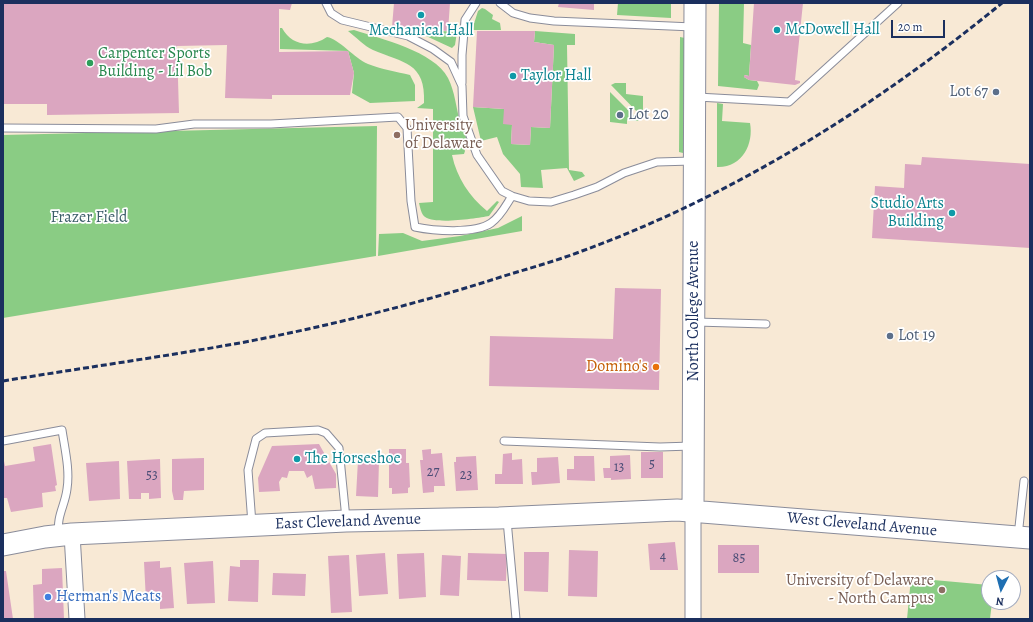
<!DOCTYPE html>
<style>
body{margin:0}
#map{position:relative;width:1033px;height:622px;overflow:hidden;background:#f8e9d5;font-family:Alegreya,serif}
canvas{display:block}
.frame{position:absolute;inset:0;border:4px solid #1b2f5e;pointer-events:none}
.north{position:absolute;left:981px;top:570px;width:40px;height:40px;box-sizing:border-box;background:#fff;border:1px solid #a4acbf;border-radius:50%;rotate:186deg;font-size:11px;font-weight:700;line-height:16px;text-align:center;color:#1b2f5e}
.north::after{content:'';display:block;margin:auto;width:14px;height:18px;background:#1f6fb2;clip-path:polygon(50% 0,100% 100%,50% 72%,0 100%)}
.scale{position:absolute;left:891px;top:20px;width:54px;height:18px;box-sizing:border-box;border:2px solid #1b2f5e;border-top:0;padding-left:5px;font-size:12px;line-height:14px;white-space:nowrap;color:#1b2f5e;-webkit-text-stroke:3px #fff;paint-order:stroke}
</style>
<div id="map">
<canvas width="1033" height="622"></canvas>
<div class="frame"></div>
<div class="north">N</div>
<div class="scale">20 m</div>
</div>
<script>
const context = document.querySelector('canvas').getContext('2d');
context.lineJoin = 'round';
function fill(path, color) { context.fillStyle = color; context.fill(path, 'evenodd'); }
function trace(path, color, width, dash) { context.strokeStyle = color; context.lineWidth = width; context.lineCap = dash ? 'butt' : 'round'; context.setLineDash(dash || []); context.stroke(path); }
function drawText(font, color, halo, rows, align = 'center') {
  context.font = font + ' Alegreya,serif'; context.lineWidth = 3.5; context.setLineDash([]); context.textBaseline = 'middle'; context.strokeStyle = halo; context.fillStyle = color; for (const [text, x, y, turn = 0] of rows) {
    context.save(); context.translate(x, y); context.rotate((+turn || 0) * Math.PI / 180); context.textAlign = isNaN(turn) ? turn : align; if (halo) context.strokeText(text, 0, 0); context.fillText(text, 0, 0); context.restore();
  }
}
fill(new Path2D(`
 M618,3h53v15l-54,-3z
 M719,3h25l-1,40 8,2 -2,31 -4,-1 -1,2 5,3 8,1 2,4 -2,5 -39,-4z
 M482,8l3,1 8,6 -1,4 8,4 1,7h-29l6,-19z
 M280,28h2c10,18 29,20 45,9 12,2 27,21 41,27 13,5 29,8 42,11l5,10v16l-45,2 -18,-10 2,-20 -6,-22 -68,-2z
 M411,29l46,3 -2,13 -3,3z
 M354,30c27,9 80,21 94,48 7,14 8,29 12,44 2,7 6,15 9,22l-6,2 2,5 -1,3 -12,1c5,23 17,41 35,56l10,-10 2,1 -10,14c-12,2 -58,10 -66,-1 -2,-3 -3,-8 -4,-12l14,-1v-93l-16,-1 7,-5c2,-41 -21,-40 -51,-53 -9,-4 -17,-13 -25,-19z
 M535,31l40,3v11h-8l2,125 13,2 3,4 -11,5 -7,-13 -26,2 2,18 -22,-1 -1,-13 -17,-20 -6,-17 -16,4 -8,-34 31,2 8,16 -1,19 19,1 1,-18 19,1 4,-83 -20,-3z
 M680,37l5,1 -2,115 -4,-1z
 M615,83h11v11l17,2v22l-32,-33z
 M610,92l29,29 -12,-1v4l-17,-2z
 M717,103l6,1 -1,17 28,2c4,21 -8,45 -33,44z
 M377,126l-1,130 -373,62v-183z
 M522,216v15l-144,25 1,-22 24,-1 19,8 38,-5 38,-8z
 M911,578l78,7v17h3l-2,17h-83z`), '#8acc84');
fill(new Path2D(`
 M3,3h289l-2,7 -11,-1v43l69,-1 6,22 -4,22h-78v4l-47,-1 2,-53 -50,1 2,67 -132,2v-11h-44z
 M394,3h56l-2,28 -56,-4z
 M559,3h35v7l-36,-3z
 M754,3h49l-8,77 5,1v2l-5,2 -46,-5 -5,-3v-2l5,1z
 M477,31h58l-1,11 20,3 -4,83 -19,-1 -1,18 -19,-1 1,-19 -9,-1 1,-15 -31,-2z
 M922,157l108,7v84l-158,-10 3,-52 29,2 1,-24 16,1z
 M615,288l46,1 -2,101 -170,-4 1,-50 123,3z
 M51,444l6,41 -2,1 1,5 -14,2 1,14 -32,5 -4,-14h-4v-42l2,10 30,-5 -2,-14z
 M319,444l17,30v14l-21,1 -3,-14 -5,3 -3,-7h-15l-2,7 -5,-1 -3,5 1,9 -21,1 -1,-14 14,-32z
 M389,449h17v14h3l1,24 -2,1v5l-16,1v-6h-3z
 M431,449v5l11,-1 3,33h-11v6l-11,1 -3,-33h3l-1,-10z
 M641,452h22v26h-22z
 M512,453v7l10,-1 1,25h-28v-10h7l1,-20z
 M630,455l1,24 -20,1v-2h-7l-1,-10h7v-12z
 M476,456l2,34 -22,1 -2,-29h2v-5z
 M574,456h20l1,25 -28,-1v-11h7z
 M558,457l2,26 -28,2 -1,-13h6v-14z
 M204,458v32l-20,1 -1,9h-9l-2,-9v-32z
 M160,459l1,39 -12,1v-6h-8v6h-12l-2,-38z
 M358,460l21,1 -1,36 -22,-1z
 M119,461l1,38 -31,2 -3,-38z
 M675,542l3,28h-28l-2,-26z
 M718,545h41v28h-41z
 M569,550l29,1 -1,46 -29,-1z
 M524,552h25l-1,40 -24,-1z
 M385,553l3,41 -29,2 -3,-41z
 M424,553l2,44 -27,2 -2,-45z
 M468,553l39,1 -1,27 -39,-1z
 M349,555l3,57 -21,1 -3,-57z
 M442,555l19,1 -2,40 -19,-1z
 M240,560h19l-1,42 -30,-1 2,-35 10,1z
 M160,561v7l11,-1 3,41 -14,1v-8h-14l-2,-39z
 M213,561l2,42 -28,1 -3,-41z
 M62,568l2,51h-30l-1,-34 9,-1v-15z
 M3,571h3l7,48h-10z
 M273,573l33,1 -1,22 -33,-1z`), '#dba6c0');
const lane = new Path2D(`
 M326,3l5,10 11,7 66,16 25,13 18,13 11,24 1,30 14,39 25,36 10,5 17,5 22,1 23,-7 23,-8 27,-14 33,-11 35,-1
 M500,3l13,10 17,5 24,3 139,6
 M462,83v-28l3,-35 11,-17
 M697,97l92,5 109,-99
 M3,128l153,1 38,-5h77l127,-7 9,11 4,73 4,26c19,4 60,7 76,-4 10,-7 15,-18 21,-27
 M696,322l70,2
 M3,441l59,-11c3,20 8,40 5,59 -2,17 -11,27 -8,46
 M504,441l156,6 32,-1
 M507,520l9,99
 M252,524l-4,-54 8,-31 9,-6 53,-3 8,3 13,15 7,71
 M1018,536l6,-55`);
const street = new Path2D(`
 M72,534l5,85
 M693,619v-108`);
const secondary = new Path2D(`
 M693,511l2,-508
 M3,545l42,-8 27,-3 274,-13 153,-3 178,-8 353,28`);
trace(lane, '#8a8c9a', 9);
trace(street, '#8a8c9a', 17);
trace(secondary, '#8a8c9a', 23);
trace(lane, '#fff', 7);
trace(street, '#fff', 15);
trace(secondary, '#fff', 21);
trace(new Path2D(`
 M3,381c79,-13 158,-24 237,-38 89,-17 177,-39 264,-67 26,-8 52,-15 78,-25 153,-56 294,-145 420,-248`), '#1b2f5e', 3, [6, 3]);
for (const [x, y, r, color] of [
 [421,15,4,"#0f9aa8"],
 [777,30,4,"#0f9aa8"],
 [90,63,4,"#2e9e5b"],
 [513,76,4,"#0f9aa8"],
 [996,92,4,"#5c6f8a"],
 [620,115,4,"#5c6f8a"],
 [397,135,4,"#8d6e63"],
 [952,213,4,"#0f9aa8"],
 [890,336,4,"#5c6f8a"],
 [656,367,4,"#e8710a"],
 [297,459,4,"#0f9aa8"],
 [942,590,4,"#8d6e63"],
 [48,597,4,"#3f7fe0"]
]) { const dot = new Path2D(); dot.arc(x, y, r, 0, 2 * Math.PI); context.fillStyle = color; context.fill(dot); trace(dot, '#fff', 1.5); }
drawText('14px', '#4b4d76', null, [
 ["5",652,465],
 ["13",619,468],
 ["27",433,473],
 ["53",152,476],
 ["23",466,476],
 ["4",663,557],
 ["85",739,559]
]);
drawText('16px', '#0d838f', '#fff', [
 ["McDowell Hall",785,30],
 ["Mechanical Hall",421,31,"center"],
 ["Taylor Hall",521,76],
 ["Studio Arts",944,204,"right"],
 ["Building",944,222,"right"],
 ["The Horseshoe",305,459]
], 'left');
drawText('16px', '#27864d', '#fff', [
 ["Carpenter Sports",98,54],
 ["Building - Lil Bob",98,72]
], 'left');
drawText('16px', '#4e5e75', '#fff', [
 ["Lot 67",988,92,"right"],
 ["Lot 20",628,115],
 ["Lot 19",898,336]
], 'left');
drawText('16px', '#785e54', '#fff', [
 ["University",405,126],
 ["of Delaware",405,144],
 ["University of Delaware",934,581,"right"],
 ["- North Campus",934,599,"right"]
], 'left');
drawText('16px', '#3c5e69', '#fff', [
 ["Frazer Field",89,218]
]);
drawText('16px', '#1b2f5e', '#fff', [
 ["North College Avenue",694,311,-90],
 ["East Cleveland Avenue",348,522,-2],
 ["West Cleveland Avenue",862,525,5]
]);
drawText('16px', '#c56008', '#fff', [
 ["Domino's",648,367]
], 'right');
drawText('16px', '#366cbe', '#fff', [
 ["Herman's Meats",56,597]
], 'left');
</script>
